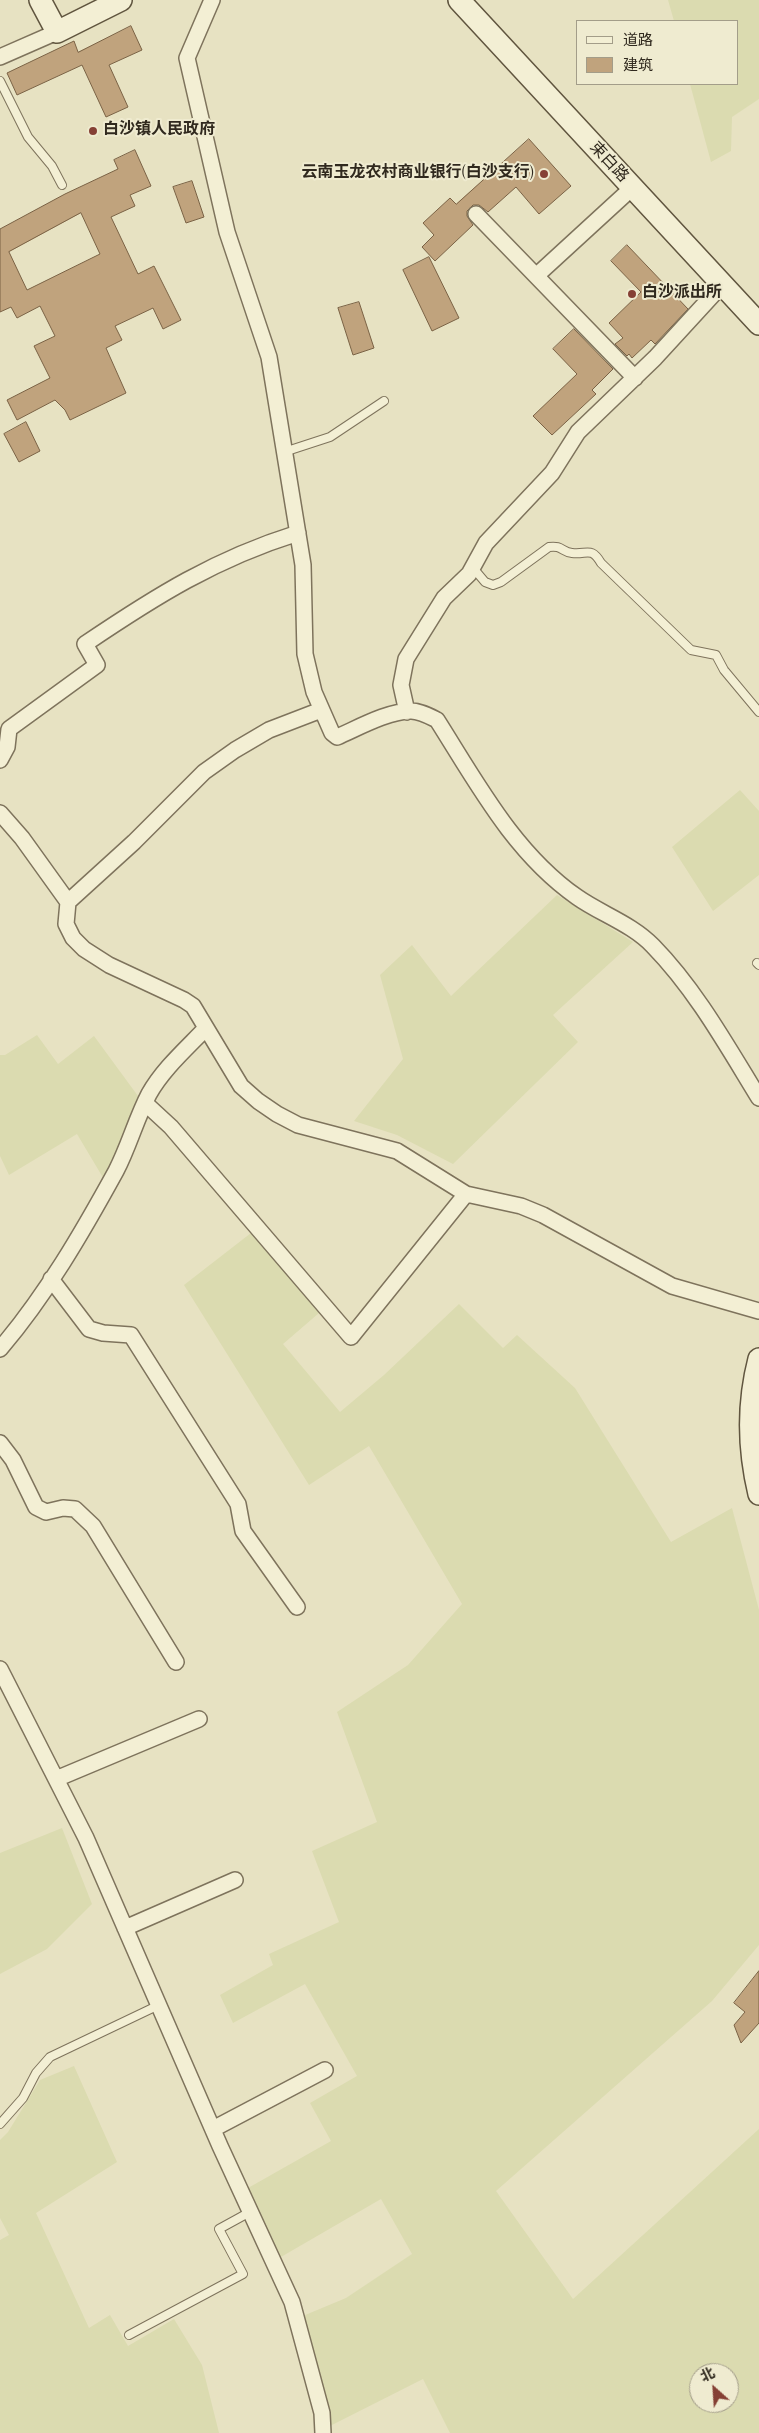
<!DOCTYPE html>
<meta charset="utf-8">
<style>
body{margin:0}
#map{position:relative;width:759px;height:2433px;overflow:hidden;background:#e7e2c2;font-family:Spectral,"Noto Sans SC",serif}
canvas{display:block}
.legend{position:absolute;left:576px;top:20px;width:162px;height:65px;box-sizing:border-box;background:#efebd0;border:1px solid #a39d89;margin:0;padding:6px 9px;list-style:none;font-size:15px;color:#30291e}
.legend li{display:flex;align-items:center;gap:10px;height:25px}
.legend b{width:25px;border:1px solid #a39d89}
.north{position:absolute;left:689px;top:2363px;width:50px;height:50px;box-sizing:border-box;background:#efebd0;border:1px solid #a39d89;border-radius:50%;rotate:334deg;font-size:14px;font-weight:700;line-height:20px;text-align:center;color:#30291e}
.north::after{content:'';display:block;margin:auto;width:18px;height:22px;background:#854034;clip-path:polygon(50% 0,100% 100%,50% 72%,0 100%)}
</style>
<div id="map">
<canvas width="759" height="2433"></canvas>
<ul class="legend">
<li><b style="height:6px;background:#f3efd4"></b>道路</li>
<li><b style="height:14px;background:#c0a37d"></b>建筑</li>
</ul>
<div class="north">北</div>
</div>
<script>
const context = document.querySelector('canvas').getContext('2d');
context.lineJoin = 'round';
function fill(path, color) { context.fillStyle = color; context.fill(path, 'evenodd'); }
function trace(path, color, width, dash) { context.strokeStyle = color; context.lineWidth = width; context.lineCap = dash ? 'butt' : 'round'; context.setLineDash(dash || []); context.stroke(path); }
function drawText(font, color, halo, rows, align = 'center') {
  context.font = font + ' Spectral,"Noto Sans SC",serif'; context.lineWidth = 4; context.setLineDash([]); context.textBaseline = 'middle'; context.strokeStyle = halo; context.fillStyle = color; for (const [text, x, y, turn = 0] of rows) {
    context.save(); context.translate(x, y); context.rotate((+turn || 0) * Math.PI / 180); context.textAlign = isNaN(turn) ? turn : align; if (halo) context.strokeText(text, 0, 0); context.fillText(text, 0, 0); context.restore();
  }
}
fill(new Path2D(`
 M668,0h91v99l-27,18 -1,34 -20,11 -21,-78h48v-63h-64z
 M740,790l19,21v64l-46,36 -41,-64z
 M557,895l76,47 -80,73 25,27 -125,122 -56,-29 -43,-14 49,-62 -23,-84 32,-30 39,51z
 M37,1035l21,29 36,-28 44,60 -33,85 -28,-47 -68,41 -9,-19v-101h5z
 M251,1233l68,80 -36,31 57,68 44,-37 75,-71 44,44 14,-13 58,53 96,154 61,-34 27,102v335l-47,56 -216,190 77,108 186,-170v304h-309l-27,-54 -97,49 -28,-110 48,-20 66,-44 -31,-55 -107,62 -33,-69 90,-51 -21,-38 47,-27 -52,-92 -72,39 -13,-28 53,-30 -4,-11 70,-32 -27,-71 65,-29 -40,-110 71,-47 54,-61 -93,-158 -60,39 -125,-200zM699,2373h30v30h-30z
 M62,1828l30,76 -45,45 -47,25v-121z
 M74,2066l43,96 -81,51 53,115 21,-13 18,31 46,-27 28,46 17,68h-219v-193l9,-5 -9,-17v-78l8,-8 32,-52z`), '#dbdbb0');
const building = new Path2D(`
 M131,26l11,24 -33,15 19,42 -22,10 -24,-52 -65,30 -10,-22 67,-32 4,11z
 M529,139l42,47 -32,28 -23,-27 -28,25 -9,-7h-6l-6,6v5l6,9 -38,36 -13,-14 12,-12 -11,-12 27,-25 6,6z
 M135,150l16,36 -21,9 5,11 -24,11 27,57 16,-8 27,54 -18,9 -10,-21 -38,18 7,14 -16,8 20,45 -56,27 -5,-10 -10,-10 -38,20 -10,-20 43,-22 -16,-32 21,-10 -15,-30 -23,12 -6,-11 -11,5v-83l65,-35 53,-25 -4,-9zM81,213l19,41 -73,36 -18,-38z
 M192,181l12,36 -18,6 -13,-36z
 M627,245l61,64 -33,35 -4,-4 -19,18 -3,-4 -2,2 -12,-12 8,-6 -14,-15 32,-31 -30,-31z
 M429,257l30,61 -27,13 -29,-61z
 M359,302l15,46 -21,7 -15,-47z
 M574,329l39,40 -21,21 4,4 -44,41 -19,-19 44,-42 -24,-25z
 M26,422l14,29 -21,11 -15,-28z
 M759,1971v52l-18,20 -7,-18 11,-13 -11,-9z`);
fill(building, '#c0a37d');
trace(building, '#7a6245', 1);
const lane = new Path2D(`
 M0,81l28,56 24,29 10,19
 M284,452l46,-15 54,-36
 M474,569l11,13 8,3 8,-3 48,-35c13,-2 13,5 23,6 15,2 19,-7 29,10l90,87 25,5 8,15 35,42
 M757,963l2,2
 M0,2124l23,-26 13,-25 14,-16 109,-52
 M129,2335l114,-61 -24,-45 31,-17`);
const street = new Path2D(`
 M212,0l-25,58 40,174 42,125 34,208 2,89 9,38 18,41 5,4c21,-9 51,-26 74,-26 9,0 18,5 26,9 40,63 77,133 140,177 24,17 55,27 76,49 43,44 74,100 106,152
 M0,57l57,-25
 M476,214l159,164
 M536,276l96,-88
 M407,712l-6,-27 5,-26 38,-61 25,-24 17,-31 66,-70 26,-41 77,-74 67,-73
 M0,760l7,-13 2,-18 88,-64 -12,-21c71,-48 130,-85 213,-111
 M0,813l22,25 46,64 -2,22 7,14 11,11 25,16 75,35 9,6 48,80 17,15 19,13 21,11 99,26 69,43 55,12 22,9 129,71 87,25
 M68,902l66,-60 70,-70 31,-22 34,-20 52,-20
 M145,1103l26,24 180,210 115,-143
 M51,1279l38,50 14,4 28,2 107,169 5,27 54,76
 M0,1349c46,-54 82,-116 116,-178 13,-25 20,-52 33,-77 14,-25 37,-45 57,-66
 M0,1443l13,17 23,47 10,5 17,-4 12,1 18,17 83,136
 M0,1669l86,169 134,308 72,156 30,111 1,20
 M56,1779l143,-60
 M125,1928l110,-48
 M213,2129l112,-59`);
const secondary = new Path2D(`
 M40,0l17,32 64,-32
 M459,0l300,324
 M759,1359c-12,46 -11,89 0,135`);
trace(lane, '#7e735c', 10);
trace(street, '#7e735c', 18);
trace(secondary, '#60553f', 24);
trace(lane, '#f3efd4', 8);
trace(street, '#f3efd4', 15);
trace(secondary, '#f3efd4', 21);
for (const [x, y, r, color] of [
 [93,131,5,"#854034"],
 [544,174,5,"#854034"],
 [632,294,5,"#854034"]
]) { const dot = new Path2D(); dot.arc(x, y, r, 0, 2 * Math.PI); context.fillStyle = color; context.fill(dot); trace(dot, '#efebd0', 2); }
drawText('bold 16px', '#30291e', '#efebd0', [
 ["白沙镇人民政府",103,131],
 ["云南玉龙农村商业银行(白沙支行)",534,174,"right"],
 ["白沙派出所",642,294]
], 'left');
drawText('16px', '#30291e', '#efebd0', [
 ["束白路",608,163,47]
]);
</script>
